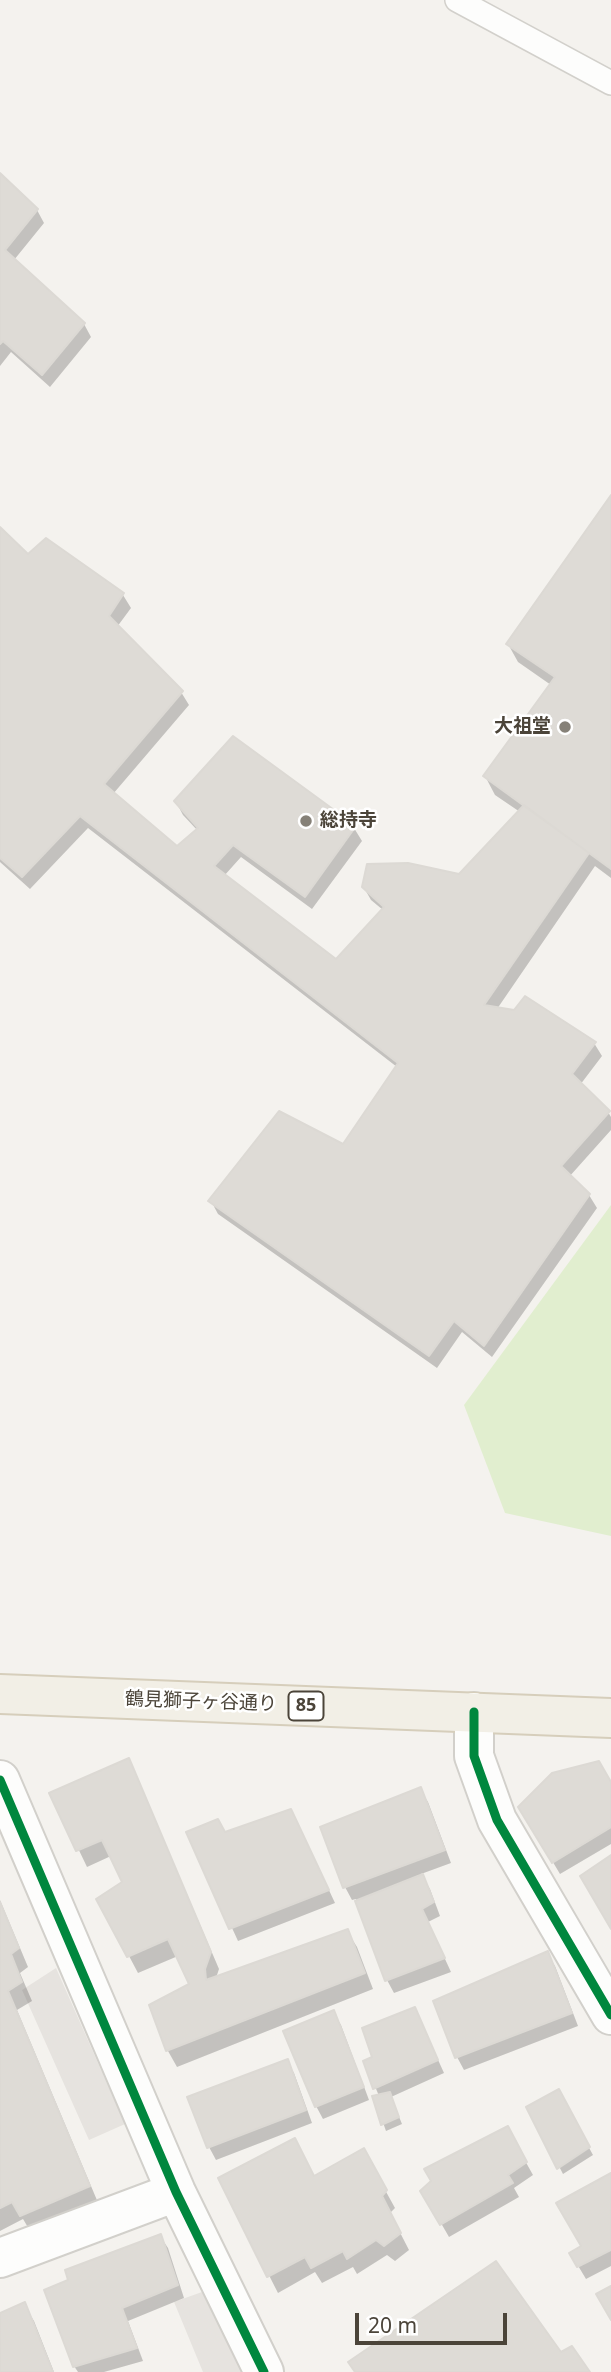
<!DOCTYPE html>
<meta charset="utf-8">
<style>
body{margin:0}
#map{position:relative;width:611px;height:2372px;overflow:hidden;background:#f4f2ee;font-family:"Noto Sans",sans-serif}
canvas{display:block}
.scale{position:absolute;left:355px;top:2313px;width:152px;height:32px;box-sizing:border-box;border:4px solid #4b4439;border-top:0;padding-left:9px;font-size:21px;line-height:24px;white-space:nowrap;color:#4b4439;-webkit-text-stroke:5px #fff;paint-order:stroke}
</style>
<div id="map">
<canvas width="611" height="2372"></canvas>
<div class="scale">20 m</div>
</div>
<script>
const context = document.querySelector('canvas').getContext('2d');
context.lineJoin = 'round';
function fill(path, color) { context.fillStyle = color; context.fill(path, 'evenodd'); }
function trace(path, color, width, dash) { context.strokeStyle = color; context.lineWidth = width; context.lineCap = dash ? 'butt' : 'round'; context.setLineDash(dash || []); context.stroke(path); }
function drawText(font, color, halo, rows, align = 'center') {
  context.font = font + ' "Noto Sans","Noto Sans JP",sans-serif'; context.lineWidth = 5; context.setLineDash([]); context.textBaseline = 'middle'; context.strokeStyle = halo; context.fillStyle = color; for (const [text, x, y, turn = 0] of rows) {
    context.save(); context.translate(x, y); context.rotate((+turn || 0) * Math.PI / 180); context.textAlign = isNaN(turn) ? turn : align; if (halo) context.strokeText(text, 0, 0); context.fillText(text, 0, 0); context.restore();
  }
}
fill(new Path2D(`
 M611,1205v331l-106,-23 -41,-108z`), '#e1eecf');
fill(new Path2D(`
 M56,1968l69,156 -36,16 -67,-150z
 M202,2292l40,80h-39l-29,-70z`), '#e6e3df');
fill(new Path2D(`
 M0,175l37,35 7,13 -30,37 70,64 7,13 -41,50 -39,-35 -11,14z
 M611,498v380l-16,-12 -98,143 97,34 8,13 -22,29 28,27 3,5v13l-42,47 20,18 8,13 -105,149 -30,-25 -25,36 -219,-154 -7,-13 133,-55 53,-79 -309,-239 -58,61 -30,-27v-333l28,27 18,-16 77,55 8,13 -14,19 64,65 8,13 -76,89 64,55 21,-18 -15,-16 -7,-13 178,26 8,13 -50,68 -71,-52 -17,19 112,85 47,-51 -12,-10 -8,-14 96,-10 61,-64 -25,-17 -10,-19 66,-91 -33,-23 -10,-18z
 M128,1761l9,16 82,192 -3,9 131,-47 10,16 16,42 -196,78 -9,-16 -17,-46 40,-20 -13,-29 -40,17 -9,-17 -5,-73 -13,-27 -24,11 -35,-73z
 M611,1785v59l-51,30 -40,-67z
 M420,1789l8,13 23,61 -30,11 9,15 10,27 -12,6 23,50 -57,21 -7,-13 -31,-81 -4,1 -7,-13 -23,-59z
 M298,1824l37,79 -97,38 -50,-109 37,2z
 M0,1900l28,67 -8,6 12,28 -15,9 82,195 -67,29 -9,-15 -23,12z
 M547,1953l8,13 23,60 -114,44 -7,-13z
 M415,2009l29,64 -53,24 11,27 -16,7 -12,-34 5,-1 -14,-34 9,-5z
 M333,2012l8,13 28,75 -46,19 -7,-13z
 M287,2061l7,12 18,50 -96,37 -7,-13z
 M558,2091l35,64 -30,19 -34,-66z
 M514,2141l19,34 -19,13 5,9 -70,40 -26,-45z
 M363,2150l32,58 -5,5 19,37 -14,11 -8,-6 -30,19 -4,-7 -31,16 -7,-11 -37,21 -58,-114 94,-1z
 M611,2175v91l-25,13 -15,-25 12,-7z
 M160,2236l8,12 16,50 -56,23 15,40 -39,11h-26l-4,-6z
 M24,2305l10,16 20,51h-54v-58z`), '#0003');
const building = new Path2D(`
 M0,173l38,36 -33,41 80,73 -43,52 -39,-34 -3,3z
 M611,495v374l-128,-93 72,-99 -49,-33z
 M0,527l28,27 18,-16 78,55 -15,23 74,75 -79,93 73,62 21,-18 -24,-27 59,-65 123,90 -51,71 -72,-52 -19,21 122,93 48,-52 -22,-20 5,-23 41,-1 51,11 65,-69 65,48 -105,152 30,5 11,-14 71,46 -24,32 38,37 -49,55 29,28 -106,152 -30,-25 -25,35 -221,-155 71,-90 64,33 55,-81 -318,-247 -58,61 -22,-19z
 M129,1758l82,194 -6,17 1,11 142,-51 17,44 -199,78 -17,-46 40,-21 -21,-45 -41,18 -31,-58 26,-17 -20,-42 -26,11 -27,-58z
 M599,1761l12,21v45l-59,36 -34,-56 34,-34z
 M421,1787l24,63 -102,38 -23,-61z
 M291,1809l38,81 -100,39 -43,-97 32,-13 7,13z
 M611,1855v74l-31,-53z
 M423,1874l11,28 -12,7 23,49 -60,23 -30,-80z
 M0,1902l19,46 -8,6 11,28 -14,9 82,195 -70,30 -8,-14 -12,6z
 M548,1951l24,62 -117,45 -22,-57z
 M415,2007l23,53 -65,29 -10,-28 9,-4 -10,-29z
 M334,2010l30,77 -49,20 -32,-76z
 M288,2059l18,51 -99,38 -20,-51z
 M559,2089l31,58 -33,22 -31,-62z
 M390,2092l9,25 -18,8 -9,-29z
 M508,2126l19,36 -19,13 5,8 -73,42 -20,-34 11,-10 -7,-12z
 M295,2138l19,38 50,-28 23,42 -5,6 19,37 -17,13 -8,-6 -29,19 -4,-8 -32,17 -6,-11 -38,20 -49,-99z
 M611,2173v77l-34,17 -8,-14 12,-7 -25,-43z
 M161,2234l17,51 -56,23 15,40 -64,19 -29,-77 24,-10 -3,-10z
 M496,2261l65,91 11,-6 18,26h-235l-7,-10z
 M611,2286v34l-15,-26z
 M25,2302l28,70h-53v-59z`);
fill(building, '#dedbd6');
trace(building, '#dcd9d4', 2);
const lane = new Path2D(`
 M457,0l154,83`);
const street = new Path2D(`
 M474,1712v44l23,64 114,195
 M0,1780l176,412 88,180
 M0,2258l176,-66`);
const primary = new Path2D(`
 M0,1694l611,24`);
trace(lane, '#d2d0cb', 26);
trace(street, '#d2d0cb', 42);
trace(primary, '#d6cebb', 42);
trace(lane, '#fdfdfc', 23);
trace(street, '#fdfdfc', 38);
trace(primary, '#f2efe6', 38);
trace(new Path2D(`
 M474,1712v44l23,64 114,195
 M0,1780l176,412 88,180`), '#00873e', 9);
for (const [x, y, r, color] of [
 [565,727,7,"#868178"],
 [306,821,7,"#868178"]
]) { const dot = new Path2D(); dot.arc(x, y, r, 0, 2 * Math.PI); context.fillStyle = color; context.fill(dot); trace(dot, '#fff', 2.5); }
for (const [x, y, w] of [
 [306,1706,35]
]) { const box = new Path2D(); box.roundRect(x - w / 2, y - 14.5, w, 29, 5); context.fillStyle = '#fff'; context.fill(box); trace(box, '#4b4439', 2); }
drawText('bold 18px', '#4b4439', null, [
 ["85",306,1706]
]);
drawText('bold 19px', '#4b4439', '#fff', [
 ["大祖堂",551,727],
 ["総持寺",320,821,"left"]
], 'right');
drawText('19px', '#4b4439', '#fff', [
 ["鶴見獅子ヶ谷通り",201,1702,2]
]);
</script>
